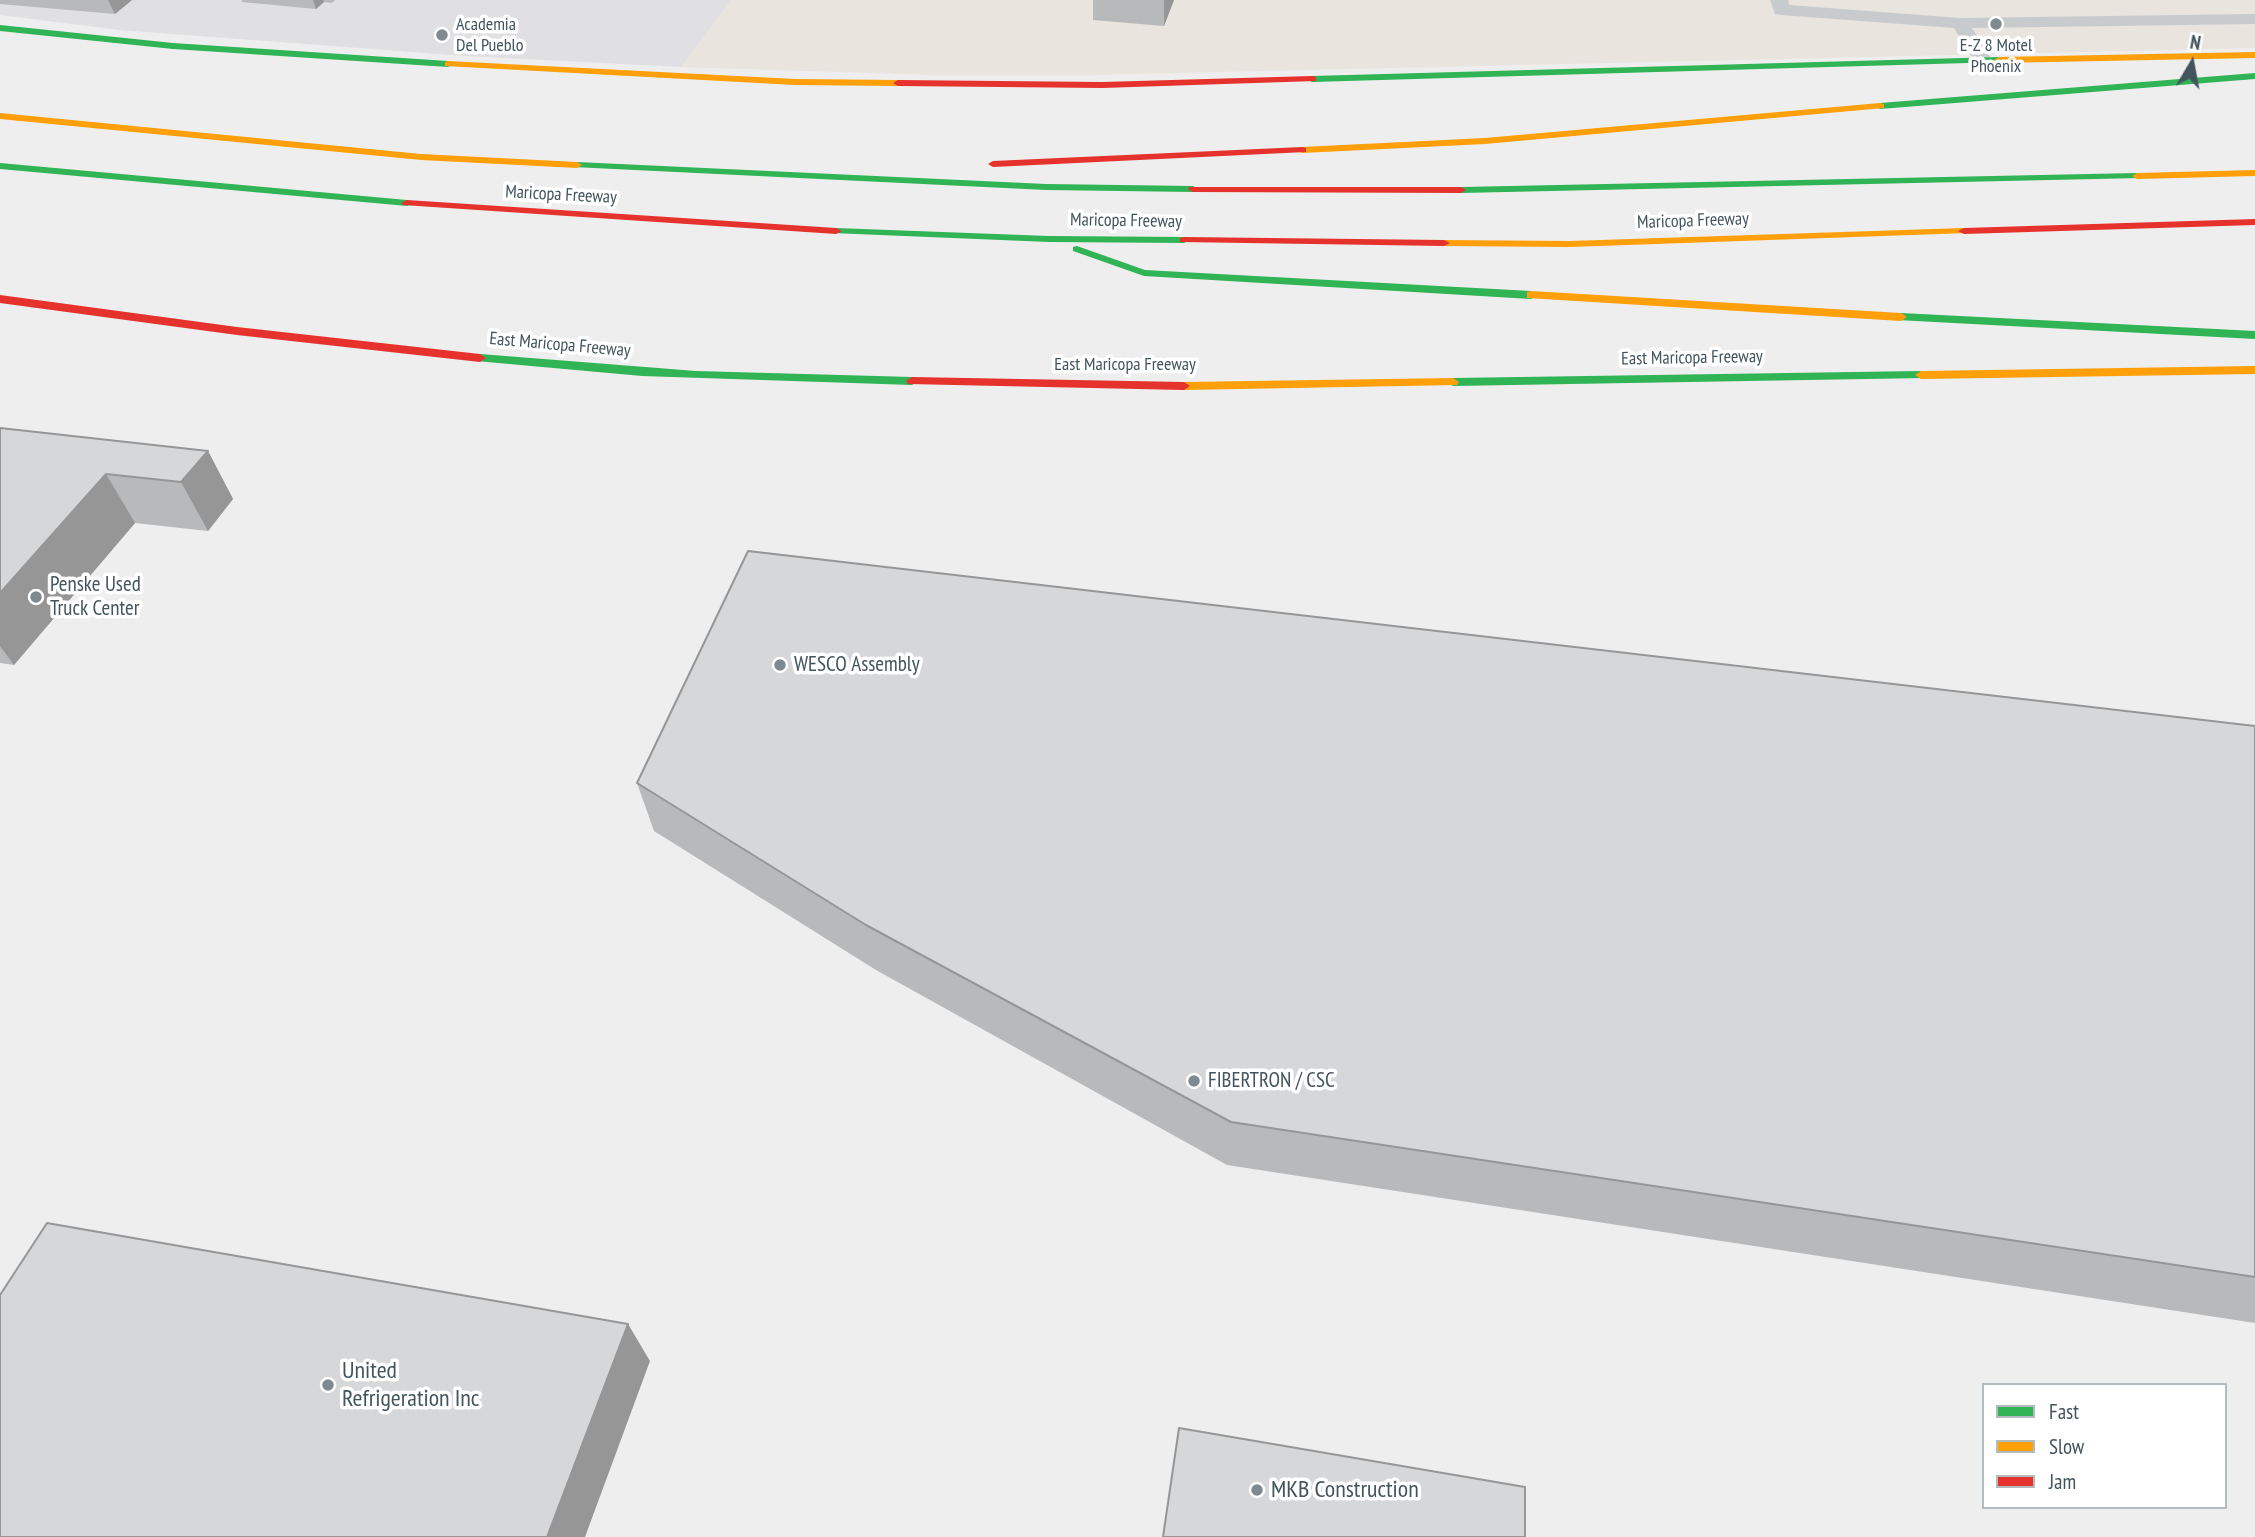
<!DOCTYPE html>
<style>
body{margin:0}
#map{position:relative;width:2255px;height:1537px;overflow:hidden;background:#efeeee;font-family:"PT Sans Narrow",sans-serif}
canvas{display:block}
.legend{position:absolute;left:1982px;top:1383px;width:245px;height:126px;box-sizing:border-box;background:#fff;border:2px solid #b4bbbe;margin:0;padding:9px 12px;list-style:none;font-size:21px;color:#43545d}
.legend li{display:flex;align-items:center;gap:14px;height:35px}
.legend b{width:35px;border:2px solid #b4bbbe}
.north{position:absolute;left:2157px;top:28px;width:70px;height:70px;-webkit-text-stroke:5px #fff;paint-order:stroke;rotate:10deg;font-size:19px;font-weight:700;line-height:28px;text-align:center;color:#43545d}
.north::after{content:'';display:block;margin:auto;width:24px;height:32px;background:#43545d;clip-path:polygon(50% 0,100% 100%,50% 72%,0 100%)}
</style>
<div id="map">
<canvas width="2255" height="1537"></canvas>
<ul class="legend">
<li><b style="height:9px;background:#30b455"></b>Fast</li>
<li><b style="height:9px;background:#ff9f0a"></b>Slow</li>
<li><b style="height:9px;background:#e5322d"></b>Jam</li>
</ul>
<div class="north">N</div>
</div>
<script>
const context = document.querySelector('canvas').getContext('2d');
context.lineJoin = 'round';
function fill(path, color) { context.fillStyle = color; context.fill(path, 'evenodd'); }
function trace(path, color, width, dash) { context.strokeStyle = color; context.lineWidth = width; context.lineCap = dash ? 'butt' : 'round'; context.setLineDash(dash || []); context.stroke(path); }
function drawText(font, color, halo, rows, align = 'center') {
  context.font = font + ' "PT Sans Narrow",sans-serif'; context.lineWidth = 7; context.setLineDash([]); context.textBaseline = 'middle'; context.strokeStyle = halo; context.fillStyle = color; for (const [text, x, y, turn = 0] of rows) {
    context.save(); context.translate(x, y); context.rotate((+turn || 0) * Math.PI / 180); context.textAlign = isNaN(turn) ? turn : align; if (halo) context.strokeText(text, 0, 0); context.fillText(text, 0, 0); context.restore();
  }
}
fill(new Path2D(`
 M731,0h1524v48l-1167,27h-154l-253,-8z`), '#e9e4dd');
fill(new Path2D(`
 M0,0h731l-50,67 -216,-11 -345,-26 -120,-15z`), '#e0dfe1');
fill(new Path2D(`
 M1770,0h18l1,5 171,13 295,-4v10l-283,4 20,32 -9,6 -7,-2 -22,-36 -173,-13 -6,-1z`), '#c7cbcd');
fill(new Path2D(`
 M0,25l173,18 275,18 5,3 -5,3 -275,-18 -173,-18z
 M1999,57l5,3 -2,2 -690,20 -5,-3 5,-3z
 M2255,73v6l-375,30 -5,-3 5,-3z
 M577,162l469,22 147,2 5,3 -5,3 -147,-2 -473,-23v-4z
 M0,163l407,37 6,3 -6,3 -407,-37z
 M2137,173l4,1v4l-680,15 -5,-3 5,-3z
 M836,228l213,8 135,1 6,3 -6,3 -135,-1 -217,-9 -2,-2z
 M1077,246l68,24 386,21 6,4 -6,4 -387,-23 -71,-25v-4z
 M1901,313l354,18v8l-358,-19 -2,-3z
 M480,354l216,17 216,6 6,4 -6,4 -270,-9 -166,-15 -2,-3z
 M1921,371l4,1v6l-472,8 -6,-4 6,-4z`), '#30b455');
fill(new Path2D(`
 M2255,52v6l-256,5 -5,-3 5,-3z
 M448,61l347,18 103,1 5,3 -5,3 -103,-1 -350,-19v-4z
 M1880,103l4,1v4l-399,36 -183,9 -5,-3 5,-3 183,-9z
 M0,113l421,41 156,8 5,3 -5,3 -156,-8 -421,-41z
 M2255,170v6l-118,3 -5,-3 5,-3z
 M1964,228l4,1v4l-398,14 -126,-1 -6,-3 6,-3 126,1z
 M1531,291l370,22 6,4 -6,4 -374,-23v-6z
 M2255,366v8l-334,5 -6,-4 6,-4z
 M1453,378l6,4 -2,3 -273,5 -6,-4 6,-4z`), '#ff9f0a');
fill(new Path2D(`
 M1312,76l4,1v4l-214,7 -204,-2 -5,-3 5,-3 204,2z
 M1302,147l4,1v4l-313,15 -5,-3 5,-3z
 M1189,187h272l5,3 -5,3 -268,-1 -5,-3z
 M407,200l429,28 6,3 -6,3 -433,-29 -2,-2z
 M2255,219v6l-291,9 -6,-3 6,-3z
 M1184,237l260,3 6,3 -6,3 -264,-4v-4z
 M0,295l237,32 243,27 6,4 -6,4 -243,-27 -237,-32z
 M912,377l272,5 6,4 -6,4 -276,-6 -2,-3z`), '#e5322d');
fill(new Path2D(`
 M0,0h132l-17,14 -115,-10z
 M242,0h93l-3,3 -8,-1 -8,7 -74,-7z
 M1093,0h81l-10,26 -71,-6z
 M0,428l208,23 25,48 -25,32 -73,-8 -121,142 -14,-2z
 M2255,726v597l-1028,-158 -351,-195 -222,-139 -17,-48z`), '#b8b9ba');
fill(new Path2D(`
 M108,0h24l-17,14z
 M313,0h10l1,2 -8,7z
 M1164,0h10l-10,26z
 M208,451l25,48 -25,32 -27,-49z
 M106,474l29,49 -121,142 -14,-19v-53z
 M628,1324l22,37 -65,176h-38z`), '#969697');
const building = new Path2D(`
 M0,428l208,23 -27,31 -75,-8 -106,119z
 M748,551l1507,175v551l-1024,-155 -365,-197 -229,-142z
 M47,1223l581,101 -81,213h-547v-242z
 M1179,1428l346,59v50h-362z`);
fill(building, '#d6d7d8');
trace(building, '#969697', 2);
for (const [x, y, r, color] of [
 [1996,24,7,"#7f8a90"],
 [442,35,7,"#7f8a90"],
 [36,597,7,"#7f8a90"],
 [780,665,7,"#7f8a90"],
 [1194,1081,7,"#7f8a90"],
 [328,1385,7,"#7f8a90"],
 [1257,1490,7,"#7f8a90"]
]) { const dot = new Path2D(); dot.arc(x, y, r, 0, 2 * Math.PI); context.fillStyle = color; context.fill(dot); trace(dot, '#fff', 2.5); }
drawText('18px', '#43545d', '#fff', [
 ["Academia",456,25],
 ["Del Pueblo",456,46],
 ["E-Z 8 Motel",1996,46,"center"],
 ["Phoenix",1996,67,"center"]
], 'left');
drawText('18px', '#43545d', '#fff', [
 ["Maricopa Freeway",561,195,3],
 ["Maricopa Freeway",1126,221,1],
 ["Maricopa Freeway",1693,221,-2],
 ["East Maricopa Freeway",560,345,5],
 ["East Maricopa Freeway",1692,358,-1],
 ["East Maricopa Freeway",1125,365]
]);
drawText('21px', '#43545d', '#fff', [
 ["Penske Used",50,585],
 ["Truck Center",50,609],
 ["WESCO Assembly",794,665],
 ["FIBERTRON / CSC",1208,1081]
], 'left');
drawText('24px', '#43545d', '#fff', [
 ["United",342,1371],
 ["Refrigeration Inc",342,1399],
 ["MKB Construction",1271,1490]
], 'left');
</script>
